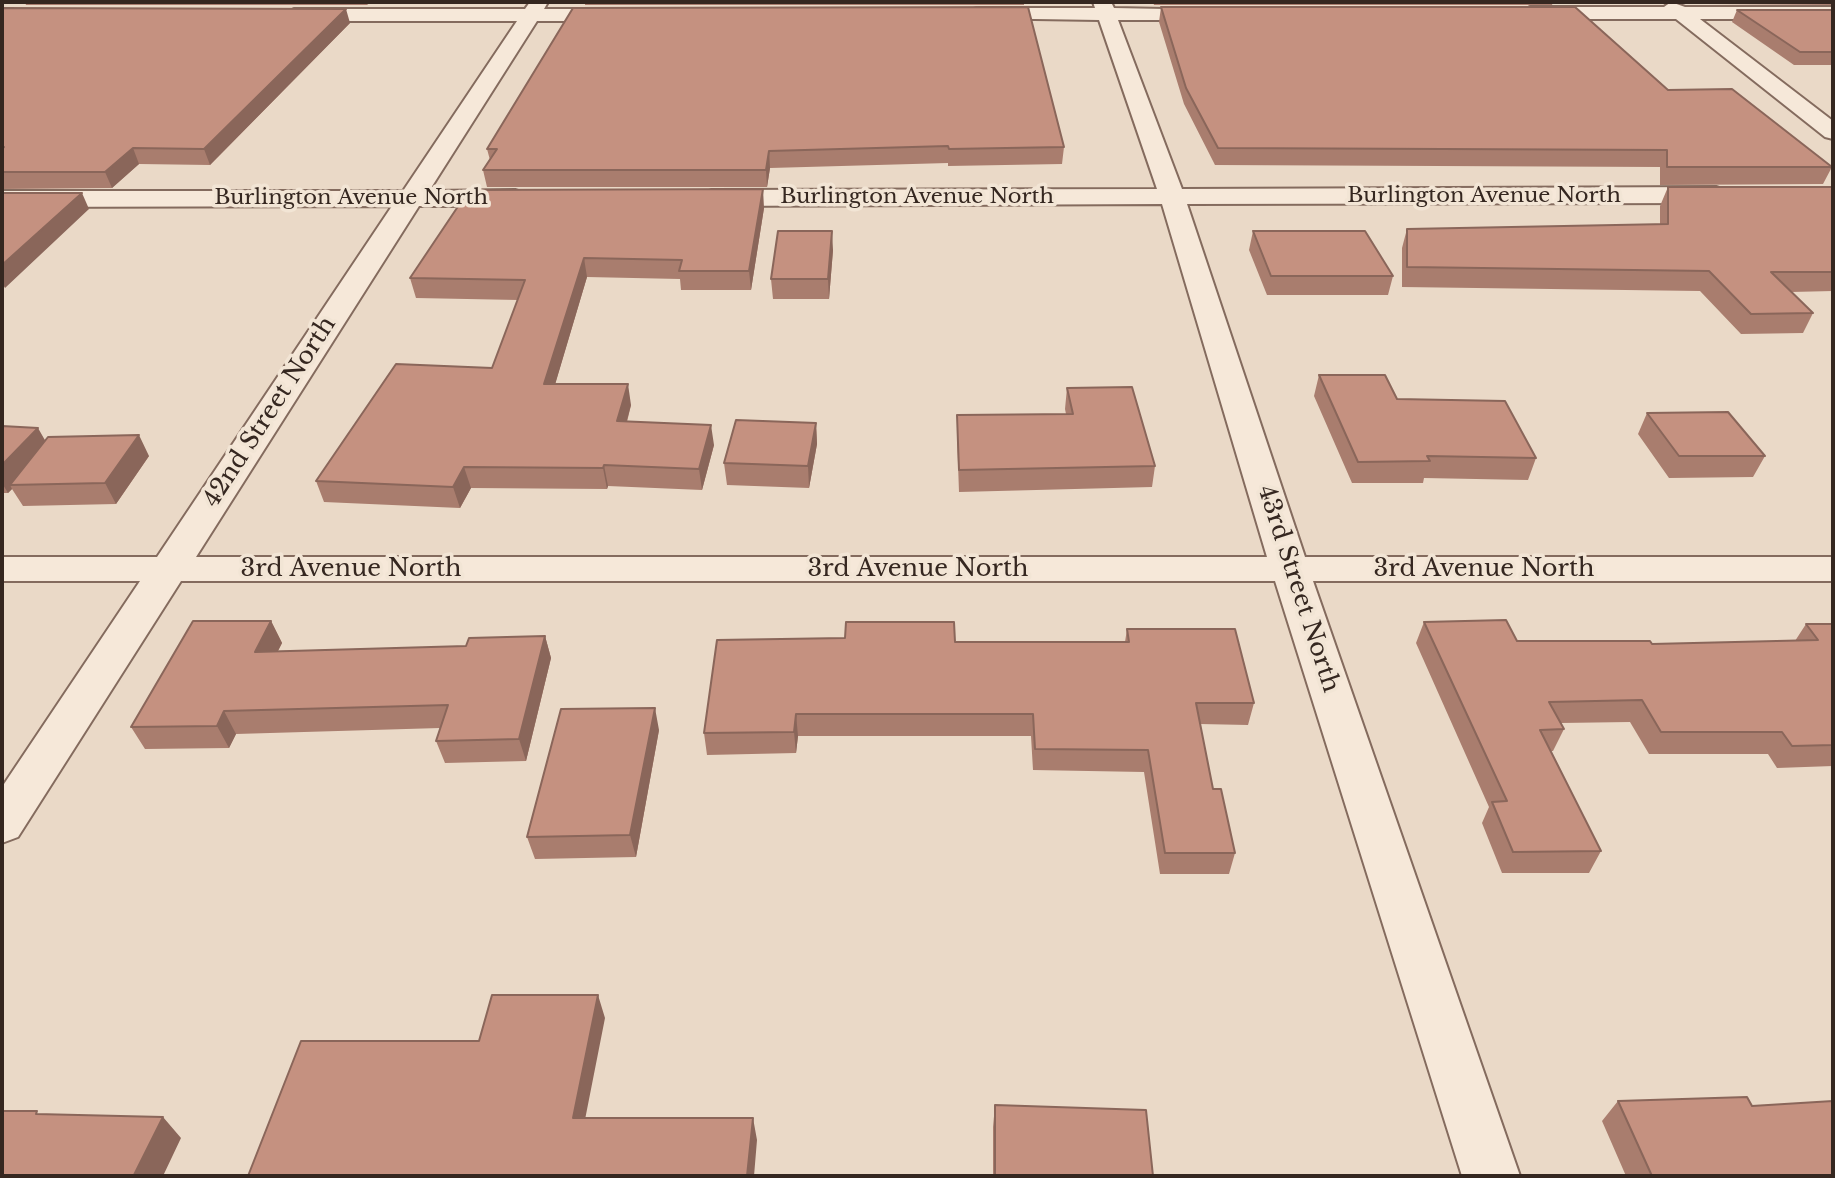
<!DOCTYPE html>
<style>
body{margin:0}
#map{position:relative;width:1835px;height:1178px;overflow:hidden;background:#ead9c7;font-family:"Libre Baskerville",serif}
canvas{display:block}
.frame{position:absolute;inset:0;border:4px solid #352720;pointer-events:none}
</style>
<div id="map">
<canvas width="1835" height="1178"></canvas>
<div class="frame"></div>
</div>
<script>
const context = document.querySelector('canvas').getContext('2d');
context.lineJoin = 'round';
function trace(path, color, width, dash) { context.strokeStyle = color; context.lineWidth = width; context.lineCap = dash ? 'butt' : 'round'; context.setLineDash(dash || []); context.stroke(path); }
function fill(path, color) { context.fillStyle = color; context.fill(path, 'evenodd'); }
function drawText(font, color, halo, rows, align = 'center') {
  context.font = font + ' "Libre Baskerville",serif'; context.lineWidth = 7; context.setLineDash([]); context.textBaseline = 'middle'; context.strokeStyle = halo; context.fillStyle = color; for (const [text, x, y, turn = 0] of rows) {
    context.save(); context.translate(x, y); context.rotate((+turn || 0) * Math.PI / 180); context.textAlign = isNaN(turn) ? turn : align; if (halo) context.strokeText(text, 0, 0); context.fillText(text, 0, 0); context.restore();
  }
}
const minor = new Path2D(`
 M530,2h18l-4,7h75l10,6 -10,6h-82l-108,170 86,-1 9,3 4,5 -4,5 -9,3h-96l-223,351h1071l-105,-353 -450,2 -9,-3 -4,-5 4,-5 9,-3 445,-1 -58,-169 -129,-2 -3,-4 3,-4 7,-2h118l-2,-6h18l3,6 104,2 3,4 -3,4 -7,2h-93l64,169 534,-2 9,3 4,5 -4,5 -9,3 -529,1 118,353h528v24h-520l207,595h-58l-187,-595h-1094l-163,256 -16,6v-56l138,-206h-138v-24h155l235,-351 -390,1v-16h401l114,-170h-223l-10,-6 10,-6h231z
 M1671,2l14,5h148v12h-133l133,102v18l-8,-2 -149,-118h-146l-10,-6 10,-6h134z`);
trace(minor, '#846b5e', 4);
fill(minor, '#f6e8d9');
fill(new Path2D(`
 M25,2h346l-4,3h-341z
 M585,2h439v3h-439z
 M1153,2h400l-1,3h-398z
 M1704,2h129v3l-125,-1z
 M1161,7l507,83 164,77 -9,17 -163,1v-18l-445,-2 -31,-61 -25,-82z
 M2,8l348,15 -140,142 -71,-1 -27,24 -110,1z
 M573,8l491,139 -2,17 -114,2v-3l-178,5 -3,19h-280l-4,-17 7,-10 -3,-11z
 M1737,10h96v55h-39l-62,-43z
 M1668,187h165v104l-42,1 22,21 -10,20 -62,1 -41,-43 -298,-4v-39l5,-19 253,-5v-18z
 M764,208l-13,82h-70l-1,-11 -93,-2 -32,107 76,21 -4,17 87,23 -12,45 -94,-4 -1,3 -136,-1 -11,20 -136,-6 -8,-21 176,-113 26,-68 -102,-2 -6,-20z
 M1253,231l140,45 -5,19h-121l-18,-45z
 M833,250l-4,49h-56l-2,-20z
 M1319,375l78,24 139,59 -8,22 -104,-2 -1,5h-71l-38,-87z
 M1067,388l88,78 -3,21 -193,5 -2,-56v-21l109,-1 -1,-5z
 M1647,413l118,43 -12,21 -84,1 -31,-44z
 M816,423l1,21 -8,44 -82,-3 -3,-22z
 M2,426l43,14 104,16 -33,48 -93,2 -11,-17 -4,4h-6z
 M271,621l11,22 -4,8 188,-5 79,-10 6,22 -25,103 -81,2 -9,-22 4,-13 -204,6 -7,14 -84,1 -14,-22z
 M1424,622l93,19 135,3 143,-3 11,-17h27v142l-56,2 -9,-14h-119l-19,-32 -70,1 4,6 -11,22h-2l50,100 -12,22h-87l-20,-50 7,-16 -73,-164z
 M1127,629l127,74 -6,22 -48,-1 13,65 22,64 -6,21h-69l-16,-102 -111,-2 -2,-34h-233l-2,17 -89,2 -3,-22 251,-91h170z
 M659,730l-23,127 -101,2 -8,-22z
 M1618,1101l134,5 81,70h-207l-24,-55z
 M995,1105l158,71h-160v-49z`), '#a97d6e');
fill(new Path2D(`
 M346,9l4,14 -140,142 -6,-16z
 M133,148l6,16 -27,24 -7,-16z
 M769,151l1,17 -3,19 -1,-17z
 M763,189l1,19 -13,82 -2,-19z
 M82,193l7,16 -84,79 -3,-5v-18z
 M832,231l1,19 -4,49 -1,-20z
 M584,258l3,19 -38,128 -5,-21z
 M628,384l3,21 -10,37 -4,-21z
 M816,423l1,21 -8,44 -1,-22z
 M711,425l3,20 -12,45 -3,-21z
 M38,428l12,21 -40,36 2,4 -4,4 -6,-10v-18z
 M139,435l10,21 -33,48 -11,-21z
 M604,465l4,21 -1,3 -4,-21z
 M464,467l7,21 -11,20 -7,-21z
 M271,621l11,22 -16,31 -11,-22z
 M545,636l6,22 -25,103 -7,-22z
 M655,708l4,22 -23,127 -6,-22z
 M224,711l12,23 -7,14 -12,-22z
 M796,714l2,22 -2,17 -2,-21z
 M598,995l7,23 -24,122 -8,-22z
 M163,1117l18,21 -18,38 -29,-1z
 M753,1118l4,22 -3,36h-7z`), '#8a665a');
const building = new Path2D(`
 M1028,7l36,140 -115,2 -1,-3 -179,5 -3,19h-283l14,-21h-10l86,-141z
 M1161,7h414l93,83 64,-1 100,78h-165v-17l-449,-2 -32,-60z
 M2,8l344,1 -142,140 -71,-1 -28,24h-103v-23l2,-2h-2z
 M1737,10h96v42h-33z
 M1668,187h165v85h-62l42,41 -62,1 -42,-43 -302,-4v-38l261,-5z
 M763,189l-14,82h-70l3,-11 -98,-2 -40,126h84l-11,37 94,4 -12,44 -95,-4 -1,3 -139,-1 -11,20 -137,-6 80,-117 96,4 33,-88 -115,-2 59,-88z
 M2,193h80l-80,72z
 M778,231h54l-4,48h-57z
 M1253,231h112l28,45h-122z
 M1319,375h66l12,24 108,2 31,57 -109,-2 3,5 -72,1z
 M1132,387l23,79 -196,4 -2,-55 116,-1 -6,-26z
 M1728,412l37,44h-86l-32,-43z
 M736,420l80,3 -8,43 -84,-3z
 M2,426l36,2 -36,37z
 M139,435l-34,48 -95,2 38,-48z
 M1506,620l11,21h133l2,3 166,-4 -12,-16h27v121l-41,1 -10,-14h-121l-19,-32 -93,2 15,27 -24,1 61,121 -88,1 -21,-50 15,-1 -83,-179z
 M193,621h78l-16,31 211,-6 3,-8 76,-2 -26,103 -83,2 12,-36 -224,6 -7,15 -86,1z
 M846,622h108l1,20h174l-2,-13h108l19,74h-58l17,86h8l14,64h-70l-17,-103 -113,-1 -2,-35h-237l-2,18 -90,1 13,-93 128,-2z
 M655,708l-25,127 -103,2 34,-128z
 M492,995h106l-25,123h180l-6,58h-499l53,-135h178z
 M1747,1097l5,9 81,-5v75h-181l-34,-75z
 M995,1105l151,5 7,66h-158z
 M2,1111h35l-1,3 127,3 -29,58 43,1h-175z`);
fill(building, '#c59180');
trace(building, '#8a665a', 2);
drawText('21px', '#352720', '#f2e5d5', [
 ["Burlington Avenue North",1484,196],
 ["Burlington Avenue North",917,197],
 ["Burlington Avenue North",351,198]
]);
drawText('24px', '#352720', '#f2e5d5', [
 ["42nd Street North",270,412,-57],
 ["3rd Avenue North",351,569],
 ["3rd Avenue North",918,569],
 ["3rd Avenue North",1484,569],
 ["43rd Street North",1298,589,72]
]);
</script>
